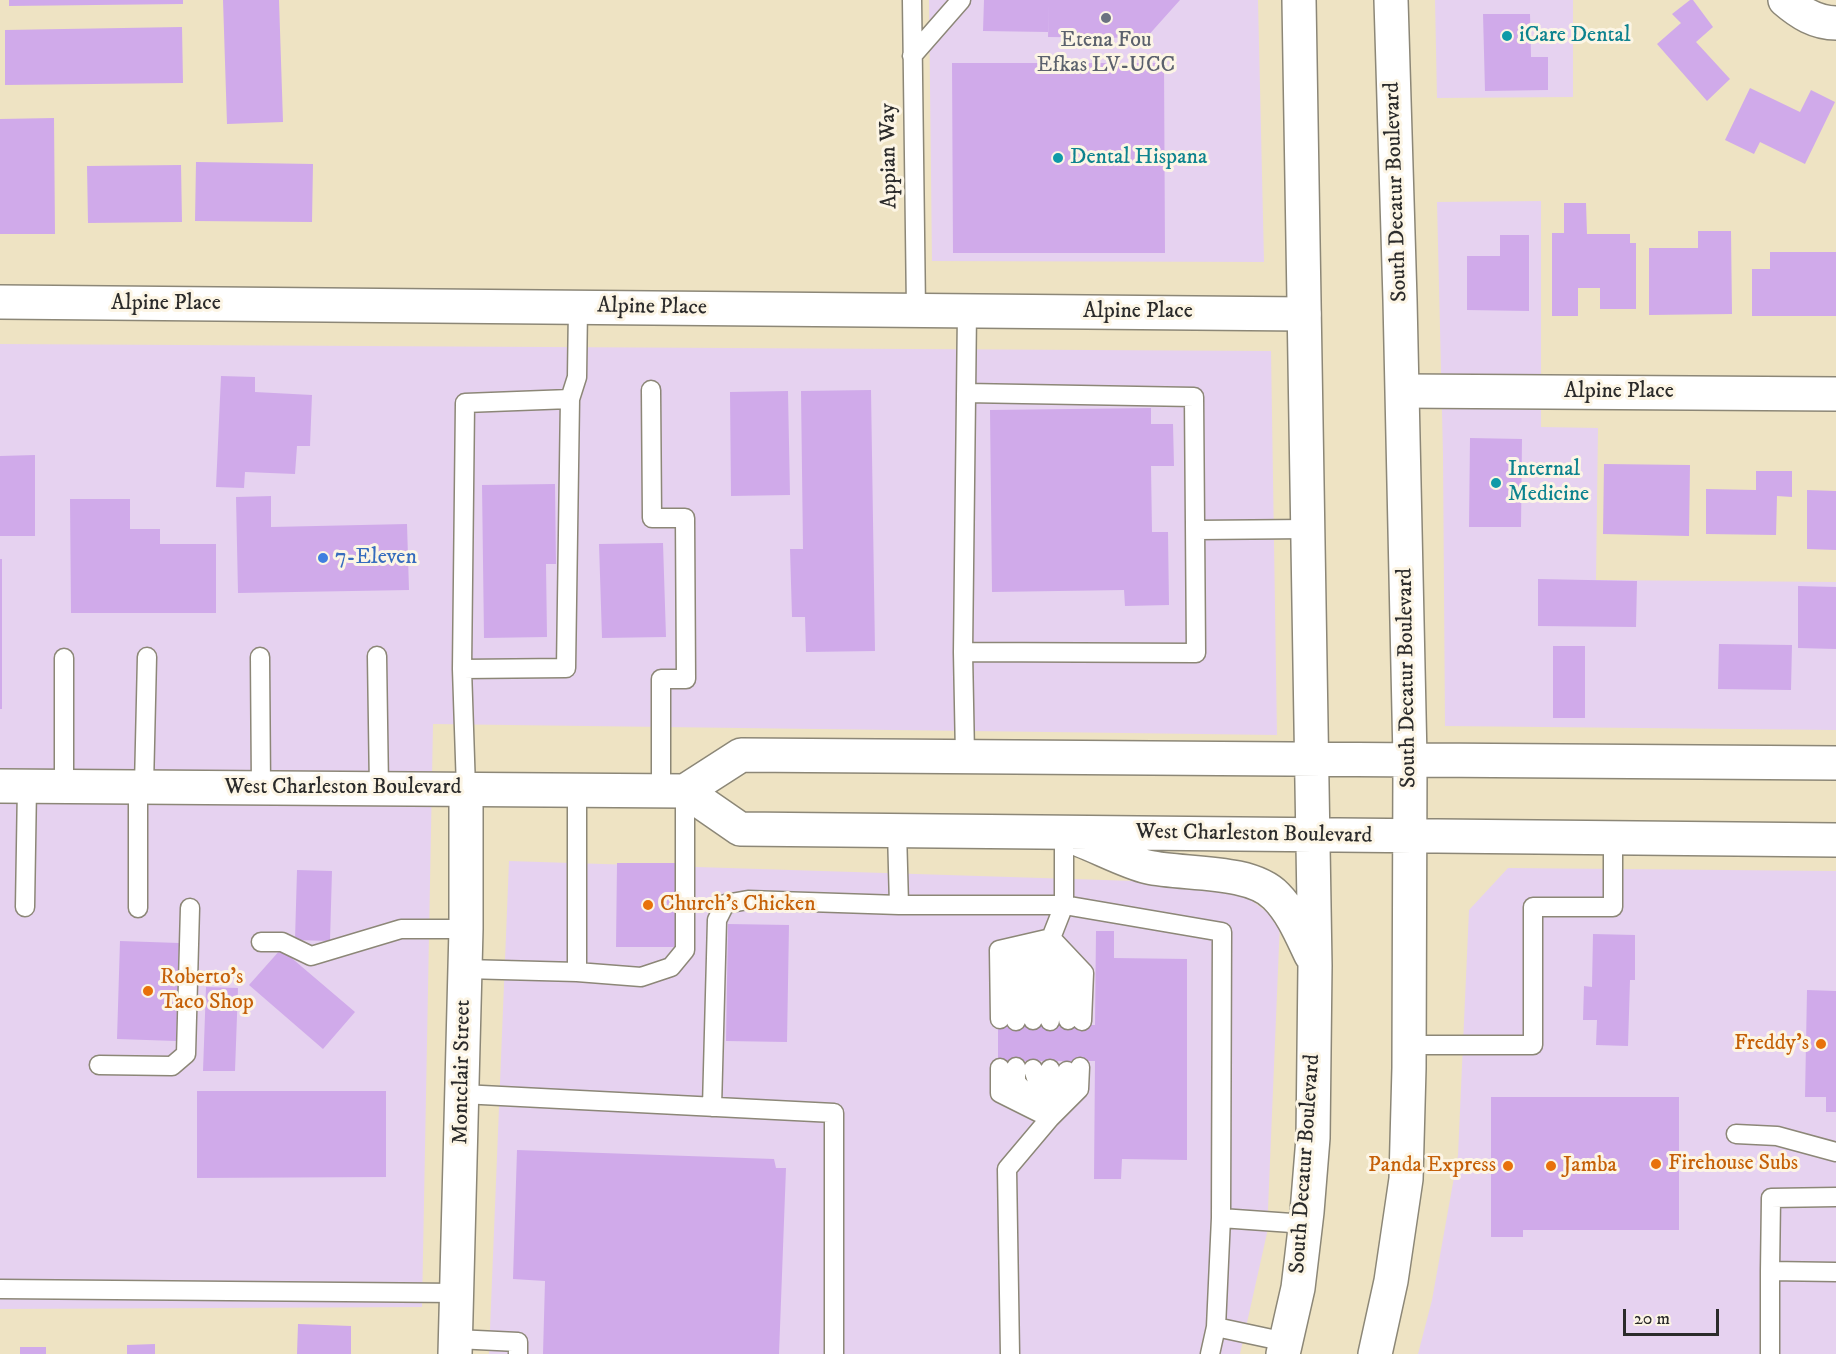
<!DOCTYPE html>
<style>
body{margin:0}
#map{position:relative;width:1836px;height:1354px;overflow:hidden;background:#eee3c3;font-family:"IM FELL DW Pica",serif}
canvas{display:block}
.scale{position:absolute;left:1623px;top:1309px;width:96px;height:27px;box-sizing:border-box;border:3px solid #2b2b2b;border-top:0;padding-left:8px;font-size:18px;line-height:21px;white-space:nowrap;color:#2b2b2b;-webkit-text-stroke:4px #fcf5e5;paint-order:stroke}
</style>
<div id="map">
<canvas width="1836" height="1354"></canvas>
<div class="scale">20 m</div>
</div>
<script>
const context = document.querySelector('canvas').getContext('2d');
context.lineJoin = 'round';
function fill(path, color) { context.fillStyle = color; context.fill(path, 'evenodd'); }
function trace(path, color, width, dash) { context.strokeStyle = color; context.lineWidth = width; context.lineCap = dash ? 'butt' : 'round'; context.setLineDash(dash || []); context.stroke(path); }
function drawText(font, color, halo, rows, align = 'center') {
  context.font = font + ' "IM FELL DW Pica",serif'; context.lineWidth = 6; context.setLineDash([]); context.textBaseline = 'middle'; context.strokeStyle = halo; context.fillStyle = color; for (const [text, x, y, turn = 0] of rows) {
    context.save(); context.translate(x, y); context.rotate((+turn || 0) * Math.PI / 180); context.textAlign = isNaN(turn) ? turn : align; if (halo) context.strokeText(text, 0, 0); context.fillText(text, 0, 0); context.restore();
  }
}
fill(new Path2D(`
 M929,0h329l6,262 -332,-1z
 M1435,0h138v97l-136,1z
 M1541,201v226l57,1 -2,152 240,2v148l-391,-4 -2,-271 -6,-253z
 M0,344l1271,7 6,384 -844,-11 -11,583 -422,2z
 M509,861l626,20 107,12 38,29 -13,311 -27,121h-751z
 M1508,868l328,3v483h-418l14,-54 26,-145 11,-245z`), '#e6d2f0');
fill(new Path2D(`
 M9,0h174v4l-174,2z
 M223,0h56l4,122 -56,2z
 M984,0h196l-34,38 -98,-1 1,-34 -1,29 -65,-1z
 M1690,0h3l20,27 -17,15 34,37 -23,22 -50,-57 24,-21 -9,-9z
 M1483,14h47l1,43h17v33l-63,1z
 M182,27l1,56 -178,2v-55z
 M952,63h212l1,190h-212z
 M1750,88l50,24 11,-22 24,12 -30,62 -45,-22 -6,12 -29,-14z
 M54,118l1,116h-55v-115z
 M196,162l117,2 -1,58 -117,-1z
 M181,165l1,57 -94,1 -1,-57z
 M1564,203h22l1,31h43v9h6v66h-36v-21h-22v28h-26v-83h12z
 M1698,231h33l1,83 -83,1v-67h49z
 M1500,235h29v76l-62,-1v-54h33z
 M1770,252h66v64h-84v-47h18z
 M221,376l34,1v15l57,3 -2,51h-13l-2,28 -50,-2 -1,16 -28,-1z
 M871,390l4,261 -69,1 -1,-35h-13l-2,-68h13l-2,-158z
 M788,391l2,104 -59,1 -1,-104z
 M1151,408v16h22l1,42h-23l1,66h16l1,73 -44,1 -1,-16 -132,2 -2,-182z
 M1470,438l52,1 -1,88h-52z
 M35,455v81h-35v-80z
 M1604,464l86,1 -1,71 -86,-2z
 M1756,471h36v26l-15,-1 -1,39 -70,-1v-45l50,1z
 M555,484l1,80h-10l1,73 -63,1 -2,-153z
 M1807,490l29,1v59l-29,-1z
 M271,496v31l136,-3 2,66 -171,3 -2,-96z
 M70,499h60v30h30v15h56v69h-145z
 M663,543l3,94 -64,1 -3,-94z
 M0,559h2v150h-2z
 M1538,579l99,2 -1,46 -98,-1z
 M1798,586l38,1v62l-38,-1z
 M1719,644l73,1 -1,45 -73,-1z
 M1553,646h32v72h-32z
 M617,863h62l-1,84h-62z
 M297,870l35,1 -2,70 -35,-1z
 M728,924l61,1 -2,117 -61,-1z
 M1096,931h18v27l73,1v201l-65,-1 -1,20h-27l1,-118h-97v-36h97z
 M1593,934l42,1v45h-5l-2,66 -32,-1 1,-25h-14l1,-34 8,1z
 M120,941l59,2 -3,98 -59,-2z
 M281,949l74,63 -32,37 -74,-64z
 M206,987l32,1 -3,83h-32z
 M1807,990l29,1v121h-10v-15h-21z
 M197,1091h189v86l-189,1z
 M1491,1097h188v133h-156v7h-32z
 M517,1150l257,9 2,9h10l-7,186h-236l2,-73 -32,-2z
 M298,1324l53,2v28h-54z
 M155,1344v10h-28v-9z
 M20,1347h26v7h-26z`), '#d0aaea');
const service = new Path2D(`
 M912,0l4,310
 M912,56l49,-56
 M651,390l1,128h33l1,161h-25v111
 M966,393l228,4 2,256 -233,-1 4,-341
 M1196,530l112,-1
 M963,652l2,104
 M377,656l2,133
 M260,657l1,130
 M462,669l104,-1 4,-269 7,-22 1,-70
 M64,786v-128
 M144,786l3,-129
 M466,789l-4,-120 3,-266 105,-4
 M897,831l2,74
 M25,907l2,-121
 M138,908v-122
 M1051,938l33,35 -2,48
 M261,942h21l29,14 90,-27h65
 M1059,953l9,14v53
 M465,969l112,3v-182
 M577,972l64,5 30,-10 14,-17v-159
 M1000,1019l-1,-69 52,-12
 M1033,1020v-68l16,-13
 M1016,1021l-1,-72 14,-4
 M1050,1021l1,-83 13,-33v-72
 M1409,1045h124v-138h80v-69
 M99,1065l73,1 14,-12 4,-146
 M1016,1067v15l24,26
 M1000,1068v25l50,25
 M1033,1069l15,44
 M462,1094l372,19v241
 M1050,1104v-35
 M712,1107l5,-187 8,-16 23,-4 151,5h165l158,27 -1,286 -5,109 -6,27
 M1051,1114l16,-43
 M1736,1134l41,2 59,16
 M1221,1218l85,6
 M1770,1271l1,-73 65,-1
 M0,1289l458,4
 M1216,1327l70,15
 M456,1339l62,3v12
 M1010,1354l-3,-185 43,-51 29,-29 1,-22
 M1770,1354v-83l66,1`);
const minor = new Path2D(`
 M1785,0c15,13 31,23 51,23
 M0,302l1304,12
 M1403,391l433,3
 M455,1354l11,-425v-140`);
const primary = new Path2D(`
 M0,786l685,5 55,38 1096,11
 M685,791l56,-36 1095,8
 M1080,840c21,8 47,22 68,27 35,8 102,2 128,29 16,16 25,38 35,59
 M1283,1354l15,-66 9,-76 6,-74 2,-173 -16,-965
 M1375,1354l16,-73 15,-102 3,-111 1,-309 -10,-459 -9,-300`);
trace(service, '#8c8777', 21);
trace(minor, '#8c8777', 36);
trace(primary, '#8c8777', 36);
trace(service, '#fff', 18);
trace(minor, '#fff', 33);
trace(primary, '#fff', 33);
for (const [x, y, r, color] of [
 [1106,18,6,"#6b7280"],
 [1507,36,6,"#0f9aa8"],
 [1058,158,6,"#0f9aa8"],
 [1496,483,6,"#0f9aa8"],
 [323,558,6,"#3f7fe0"],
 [648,905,6,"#e8710a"],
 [148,991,6,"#e8710a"],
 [1821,1044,6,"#e8710a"],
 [1656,1164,6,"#e8710a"],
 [1508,1166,6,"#e8710a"],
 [1551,1166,6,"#e8710a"]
]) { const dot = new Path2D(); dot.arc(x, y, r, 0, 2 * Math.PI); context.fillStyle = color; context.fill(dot); trace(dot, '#fcf5e5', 2); }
drawText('22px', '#0d838f', '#fcf5e5', [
 ["iCare Dental",1519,36],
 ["Dental Hispana",1070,158],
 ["Internal",1508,470],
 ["Medicine",1508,495]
], 'left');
drawText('22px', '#5b616d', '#fcf5e5', [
 ["Etena Fou",1106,41],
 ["Efkas LV-UCC",1106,66]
]);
drawText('22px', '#2b2b2b', '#fcf5e5', [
 ["Appian Way",890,156,-91],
 ["South Decatur Boulevard",1397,192,-92],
 ["Alpine Place",166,304],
 ["Alpine Place",652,308,1],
 ["Alpine Place",1138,312],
 ["Alpine Place",1619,392],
 ["South Decatur Boulevard",1408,678,-91],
 ["West Charleston Boulevard",343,788],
 ["West Charleston Boulevard",1254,835,1],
 ["Montclair Street",463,1072,-89],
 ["South Decatur Boulevard",1306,1164,-86]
]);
drawText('22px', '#366cbe', '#fcf5e5', [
 ["7-Eleven",335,558]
], 'left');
drawText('22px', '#c56008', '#fcf5e5', [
 ["Church's Chicken",660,905],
 ["Roberto's",160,978],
 ["Taco Shop",160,1003],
 ["Freddy's",1809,1044,"right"],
 ["Firehouse Subs",1668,1164],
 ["Panda Express",1496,1166,"right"],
 ["Jamba",1563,1166]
], 'left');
</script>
